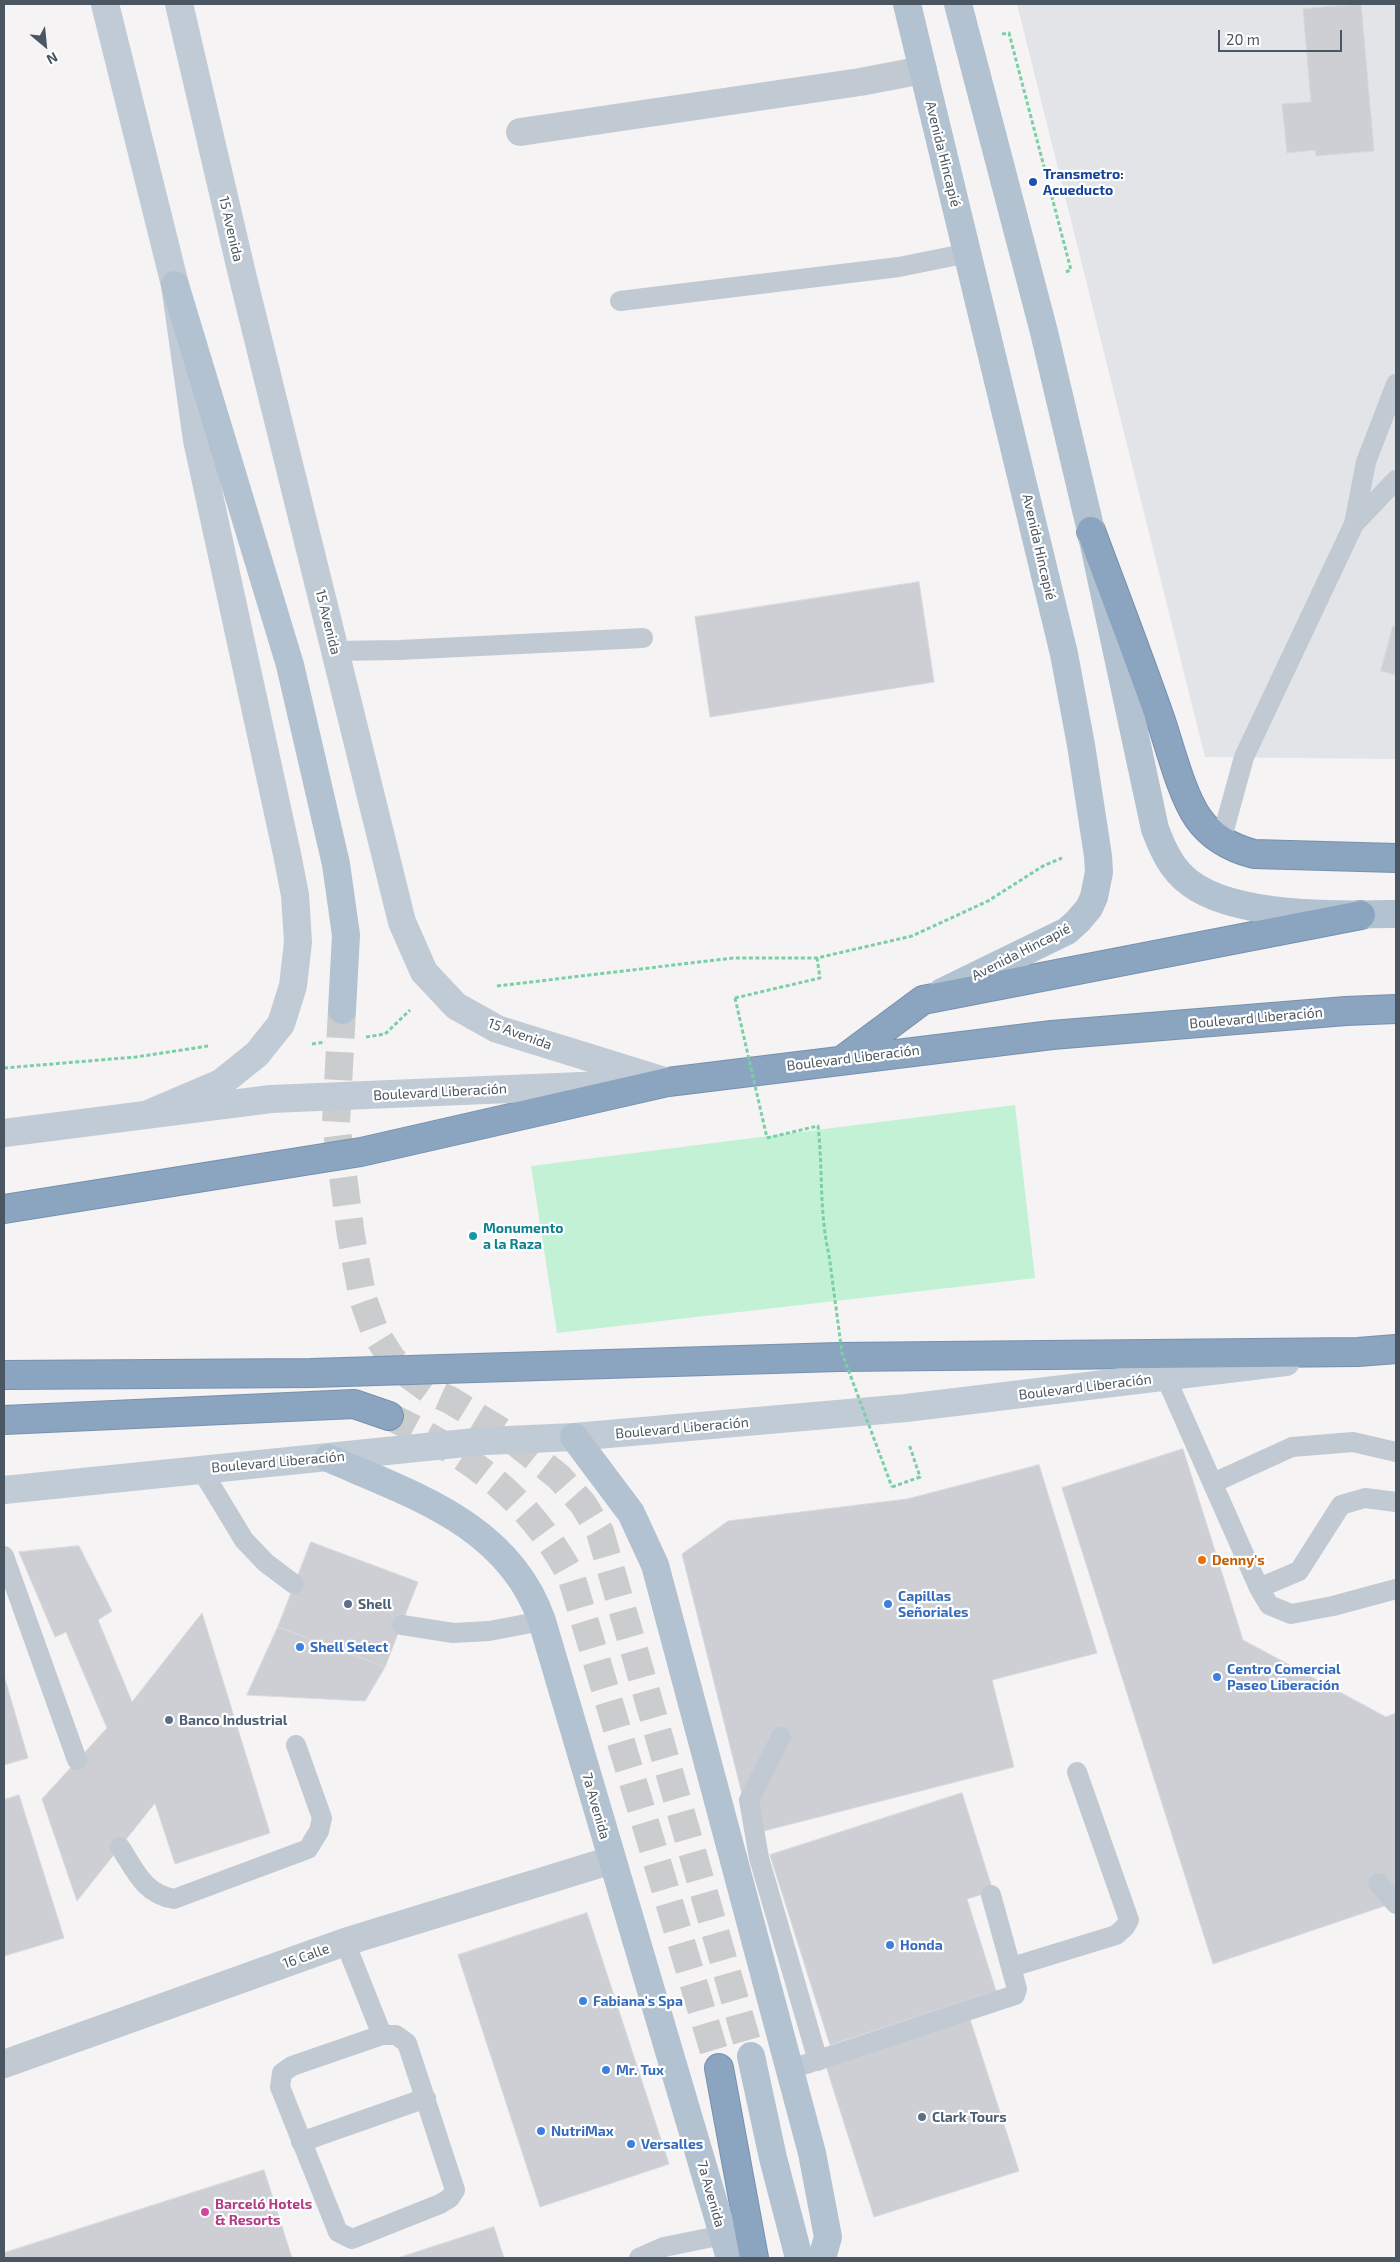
<!DOCTYPE html>
<meta charset="utf-8">
<style>
body{margin:0}
#map{position:relative;width:1400px;height:2262px;overflow:hidden;background:#f5f3f3;font-family:"Exo 2",sans-serif}
canvas{display:block}
.frame{position:absolute;inset:0;border:5px solid #4a5661;pointer-events:none}
.north{position:absolute;left:20px;top:20px;width:50px;height:50px;-webkit-text-stroke:4px #fff;paint-order:stroke;rotate:152deg;font-size:14px;font-weight:700;line-height:20px;text-align:center;color:#4a5661}
.north::after{content:'';display:block;margin:auto;width:18px;height:22px;background:#4a5661;clip-path:polygon(50% 0,100% 100%,50% 72%,0 100%)}
.scale{position:absolute;left:1218px;top:30px;width:124px;height:22px;box-sizing:border-box;border:2px solid #4a5661;border-top:0;padding-left:6px;font-size:15px;line-height:18px;white-space:nowrap;color:#4a5661;-webkit-text-stroke:4px #fff;paint-order:stroke}
</style>
<div id="map">
<canvas width="1400" height="2262"></canvas>
<div class="frame"></div>
<div class="north">N</div>
<div class="scale">20 m</div>
</div>
<script>
const context = document.querySelector('canvas').getContext('2d');
context.lineJoin = 'round';
function fill(path, color) { context.fillStyle = color; context.fill(path, 'evenodd'); }
function trace(path, color, width, dash) { context.strokeStyle = color; context.lineWidth = width; context.lineCap = dash ? 'butt' : 'round'; context.setLineDash(dash || []); context.stroke(path); }
function drawText(font, color, halo, rows, align = 'center') {
  context.font = font + ' "Exo 2",sans-serif'; context.lineWidth = 4.5; context.setLineDash([]); context.textBaseline = 'middle'; context.strokeStyle = halo; context.fillStyle = color; for (const [text, x, y, turn = 0] of rows) {
    context.save(); context.translate(x, y); context.rotate((+turn || 0) * Math.PI / 180); context.textAlign = isNaN(turn) ? turn : align; if (halo) context.strokeText(text, 0, 0); context.fillText(text, 0, 0); context.restore();
  }
}
fill(new Path2D(`
 M1017,4h379v755l-191,-2z`), '#e2e4e7');
fill(new Path2D(`
 M1015,1105l20,173 -478,55 -26,-167z`), '#c3f1d5');
const building = new Path2D(`
 M1361,4l13,147 -58,5 -1,-6 -28,3 -5,-49 29,-2 -8,-93z
 M919,582l15,100 -224,35 -15,-100z
 M1393,626l3,1v48l-15,-4z
 M1183,1449l60,191 143,77 10,-4v189l-183,62 -151,-476z
 M1039,1465l58,188 -105,27 22,87 -262,67 -70,-280 46,-33 179,-22z
 M311,1542l107,40 -33,85 -107,-40z
 M79,1546l33,65 -14,9 34,82 70,-89 68,220 -95,31 -20,-61 -78,98 -35,-102 65,-71 -41,-96 -11,5 -36,-85z
 M278,1627l107,40 -20,34 -118,-6z
 M5,1679l23,79 -24,7v-85z
 M962,1793l31,98 -26,8 29,92 -166,54 -60,-190z
 M19,1795l45,143 -60,18v-156z
 M587,1913l82,251 -129,43 -82,-252z
 M969,2016l50,155 -145,46 -49,-154z
 M264,2170l28,88h-288v-5z
 M494,2227l10,31h-106z`);
fill(building, '#cdcfd5');
trace(building, '#d7d9de', 1);
trace(new Path2D(`
 M342,1010l-6,113 15,113 12,63 12,33 17,27 18,17 22,16 18,8 54,33 55,44 24,27 17,28 151,524`), '#caccce', 28, [28, 14]);
trace(new Path2D(`
 M389,1416c80,39 139,80 182,160l148,492`), '#caccce', 28, [28, 14]);
const highway = new Path2D(`
 M1091,531c23,62 47,124 69,187 10,29 21,75 38,100 14,20 33,30 56,36l142,4
 M845,1058l78,-58 438,-85
 M4,1209l357,-57 307,-70 384,-47 294,-24 50,-2
 M4,1375l307,-2 527,-16 520,-5 38,-3
 M4,1420l350,-16 35,12
 M719,2068l35,190`);
trace(highway, '#7690ad', 30);
trace(new Path2D(`
 M1002,34l7,-1 62,237 -6,2
 M497,986l236,-28h84l95,-22 76,-35 55,-35 19,-8
 M735,998l85,-20 -3,-20
 M366,1037l19,-3 25,-24
 M312,1044l13,-2
 M4,1068l132,-11 72,-11
 M767,1138l51,-12c5,43 1,86 11,129
 M892,1487l28,-10 -11,-33`), '#7ad0a6', 3, [4, 2.5]);
trace(new Path2D(`
 M620,301l279,-34 69,-14
 M1354,524l42,-44
 M335,651l64,-1 244,-12
 M1221,841l23,-84 110,-233 12,-62 30,-78
 M1166,1378l93,210 10,17 22,9 42,-8 63,-17
 M201,1469l43,71 22,23 28,21
 M1213,1483l79,-36 61,-5 43,10
 M4,1556l73,204
 M1259,1588l40,-17 42,-66 24,-7 31,4
 M402,1625l51,8 36,-2 53,-10
 M781,1737l-32,63 10,58 59,203
 M120,1847c15,23 24,47 54,52l134,-50 11,-18 3,-13 -26,-73
 M1378,1883l18,21
 M345,1942l37,93
 M1012,1967l104,-32 9,-8 4,-7 -52,-148
 M382,2035h14l11,8 48,147 -5,8 -10,6 -88,35 -14,-7 -58,-145 2,-14 10,-7z
 M791,2069l224,-74 2,-6 -26,-94
 M301,2142l125,-44
 M639,2258l25,-11 59,-12`), '#c1cad2', 20);
trace(new Path2D(`
 M520,132l340,-50 63,-12
 M4,2064l341,-122 267,-82`), '#c1cad2', 28);
trace(new Path2D(`
 M105,4l70,281 22,155 90,414 8,41 3,47 -5,44 -12,38 -24,30 -36,29 -75,32
 M179,4l63,270 160,648 22,50 32,34 41,23 171,53
 M4,1133l267,-34 358,-15
 M4,1490l481,-49 89,-4 332,-29 380,-46`), '#c1cbd6', 28);
trace(new Path2D(`
 M907,4l157,650 17,91 17,111 1,16 -5,25 -5,11 -11,13 -11,10 -125,61
 M958,4l86,328 47,199 64,298c8,21 17,41 35,54 46,35 150,32 206,31
 M175,285l115,380 46,199 10,71 -4,75
 M574,1437l57,76 24,52 157,588 16,84 -6,21
 M328,1458c85,37 181,67 214,163l188,637
 M751,2056l22,102 26,100`), '#b3c2d1', 28);
trace(highway, '#8ba5c1', 28);
trace(new Path2D(`
 M735,998l32,140
 M829,1255l13,98 50,134`), '#7ad0a6', 3, [4, 2.5]);
for (const [x, y, r, color] of [
 [1033,182,5,"#1a4fb4"],
 [473,1236,5,"#0f9aa8"],
 [1202,1560,5,"#e8710a"],
 [348,1604,5,"#5c6f8a"],
 [888,1604,5,"#3f7fe0"],
 [300,1647,5,"#3f7fe0"],
 [1217,1677,5,"#3f7fe0"],
 [169,1720,5,"#5c6f8a"],
 [890,1945,5,"#3f7fe0"],
 [583,2001,5,"#3f7fe0"],
 [606,2070,5,"#3f7fe0"],
 [922,2117,5,"#5c6f8a"],
 [541,2131,5,"#3f7fe0"],
 [631,2144,5,"#3f7fe0"],
 [205,2212,5,"#d1479c"]
]) { const dot = new Path2D(); dot.arc(x, y, r, 0, 2 * Math.PI); context.fillStyle = color; context.fill(dot); trace(dot, '#fff', 2); }
drawText('14px', '#4a5661', '#fff', [
 ["Avenida Hincapié",943,154,76],
 ["15 Avenida",231,229,77],
 ["Avenida Hincapié",1039,547,77],
 ["15 Avenida",328,622,76],
 ["Avenida Hincapié",1021,952,-27],
 ["Boulevard Liberación",1256,1018,-5],
 ["15 Avenida",520,1034,20],
 ["Boulevard Liberación",853,1058,-7],
 ["Boulevard Liberación",440,1092,-3],
 ["Boulevard Liberación",1085,1387,-7],
 ["Boulevard Liberación",682,1428,-5],
 ["Boulevard Liberación",278,1462,-5],
 ["7a Avenida",596,1806,74],
 ["16 Calle",306,1956,-20],
 ["7a Avenida",711,2194,74]
]);
drawText('bold 14px', '#164399', '#fff', [
 ["Transmetro:",1043,174],
 ["Acueducto",1043,190]
], 'left');
drawText('bold 14px', '#0d838f', '#fff', [
 ["Monumento",483,1228],
 ["a la Raza",483,1244]
], 'left');
drawText('bold 14px', '#c56008', '#fff', [
 ["Denny's",1212,1560]
], 'left');
drawText('bold 14px', '#366cbe', '#fff', [
 ["Capillas",898,1596],
 ["Señoriales",898,1612],
 ["Shell Select",310,1647],
 ["Centro Comercial",1227,1669],
 ["Paseo Liberación",1227,1685],
 ["Honda",900,1945],
 ["Fabiana's Spa",593,2001],
 ["Mr. Tux",616,2070],
 ["NutriMax",551,2131],
 ["Versalles",641,2144]
], 'left');
drawText('bold 14px', '#4e5e75', '#fff', [
 ["Shell",358,1604],
 ["Banco Industrial",179,1720],
 ["Clark Tours",932,2117]
], 'left');
drawText('bold 14px', '#b23c85', '#fff', [
 ["Barceló Hotels",215,2204],
 ["& Resorts",215,2220]
], 'left');
</script>
